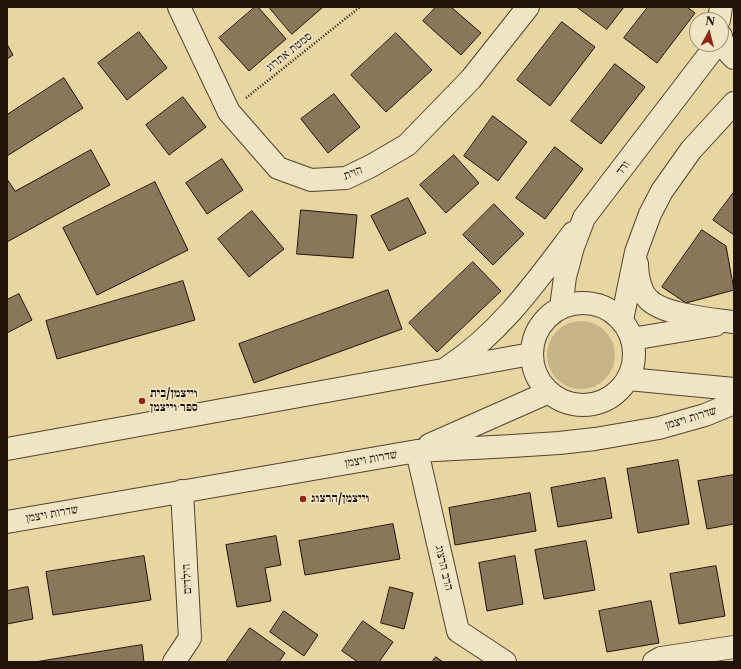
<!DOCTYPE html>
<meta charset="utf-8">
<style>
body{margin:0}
#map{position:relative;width:741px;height:669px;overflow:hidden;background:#e7d5a2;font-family:"Libre Caslon Text",serif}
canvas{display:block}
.frame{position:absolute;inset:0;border:8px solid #21130a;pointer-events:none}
.north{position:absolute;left:689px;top:12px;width:40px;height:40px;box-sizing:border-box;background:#efe4c3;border:1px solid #9d9079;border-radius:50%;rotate:7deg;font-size:11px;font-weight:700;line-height:16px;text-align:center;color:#21130a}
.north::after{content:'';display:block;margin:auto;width:14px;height:18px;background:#8f2418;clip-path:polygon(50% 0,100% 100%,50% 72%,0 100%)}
</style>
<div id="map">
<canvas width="741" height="669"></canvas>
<div class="frame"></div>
<div class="north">N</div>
</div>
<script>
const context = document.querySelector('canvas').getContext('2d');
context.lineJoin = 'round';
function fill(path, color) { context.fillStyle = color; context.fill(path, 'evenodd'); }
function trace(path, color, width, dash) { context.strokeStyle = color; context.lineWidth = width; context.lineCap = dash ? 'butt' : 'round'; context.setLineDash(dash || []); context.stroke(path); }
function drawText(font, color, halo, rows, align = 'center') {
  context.font = font + ' "Libre Caslon Text","Frank Ruhl Libre",serif'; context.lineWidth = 3.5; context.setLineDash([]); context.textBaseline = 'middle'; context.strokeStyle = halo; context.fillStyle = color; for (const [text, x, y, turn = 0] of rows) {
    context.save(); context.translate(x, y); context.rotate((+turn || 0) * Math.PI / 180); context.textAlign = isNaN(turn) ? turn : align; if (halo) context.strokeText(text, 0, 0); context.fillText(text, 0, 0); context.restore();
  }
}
fill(new Path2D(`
 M547 355a34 34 0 1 1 68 0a34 34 0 1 1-68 0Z`), '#c5b488');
const building = new Path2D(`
 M255,7h3l28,32 -37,32 -30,-33z
 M269,7h54l-31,27z
 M436,7h15l30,26 -20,22 -38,-34z
 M577,7h47l-17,22z
 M648,7h39l8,6 -38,50 -33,-25z
 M562,22l33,25 -45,59 -33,-26z
 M139,32l28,36 -40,32 -29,-37z
 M396,33l36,37 -46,42 -35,-37z
 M7,44l6,11 -6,4z
 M615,64l30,23 -44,57 -30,-23z
 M64,78l19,30 -76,48v-41z
 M334,94l26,33 -32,26 -27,-34z
 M183,97l23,30 -37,28 -23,-30z
 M493,116l34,26 -29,39 -34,-25z
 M555,147l28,22 -38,50 -29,-21z
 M91,150l19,35 -103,57v-63l8,12z
 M454,155l25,28 -33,30 -26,-28z
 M222,159l21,31 -36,24 -21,-31z
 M155,182l33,68 -91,45 -34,-67z
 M734,192v43l-21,-15z
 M408,198l18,35 -37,18 -18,-35z
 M494,204l30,30 -31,31 -30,-30z
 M301,210l56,5 -4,43 -56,-4z
 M252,211l32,38 -35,28 -31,-38z
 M702,230l24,16 8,44 -48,13 -24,-16z
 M473,262l28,29 -64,61 -28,-29z
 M183,281l12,39 -138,39 -11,-38z
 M388,290l14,39 -148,54 -15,-39z
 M19,294l13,26 -25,13v-33z
 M678,460l11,64 -51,9 -11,-64z
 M734,475v49l-27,5 -9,-48z
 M605,478l7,40 -54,9 -7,-39z
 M530,493l6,38 -81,14 -6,-37z
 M393,524l7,35 -95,16 -6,-34z
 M276,536l5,29 -16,3 6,33 -34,6 -11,-62z
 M586,541l9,49 -51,9 -9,-49z
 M144,556l7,44 -98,15 -7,-43z
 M515,556l8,48 -36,7 -8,-48z
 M716,566l9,50 -46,8 -9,-50z
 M28,587l5,32 -26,5v-33z
 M390,587l23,6 -9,36 -23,-6z
 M651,601l8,42 -52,9 -8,-41z
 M284,611l34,24 -14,21 -34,-24z
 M363,621l30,21 -14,20h-21l-16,-11z
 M250,628l35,25 -6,9h-53z
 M142,645l2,17h-109z
 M436,657l7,5h-11z`);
fill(building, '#887859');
trace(building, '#21130a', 1);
const minor = new Path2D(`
 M179,7l50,105 49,56 33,12 35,-2 25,-12 36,-21 64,-66 57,-72
 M719,20l2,-13
 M721,36v3l9,15 4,4
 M637,264c0,11 3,27 11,35 15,16 63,20 85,23
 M532 354a51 51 0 1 1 102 0a51 51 0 1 1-102 0Z
 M561,308l4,-31 8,-30 11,-29 133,-174
 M622,320l14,-68 14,-38 12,-23 29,-41 43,-47
 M632,339l83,-14
 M448,367c52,-34 88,-85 125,-134
 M628,379l106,10
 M429,445l120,-53
 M7,449l524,-95
 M417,451l41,180 47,31
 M7,522l410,-71 95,-5 47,-3 36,-4 64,-11 46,-13 29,-12
 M174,662l16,-24 -8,-147
 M654,662l7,-4 73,-11`);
trace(minor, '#524430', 24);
trace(new Path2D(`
 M246,98l114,-91`), '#21130a', 2.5, [1, 2]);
trace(minor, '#efe4c3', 22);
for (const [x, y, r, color] of [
 [142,401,4,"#8f2418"],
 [303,499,4,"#8f2418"]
]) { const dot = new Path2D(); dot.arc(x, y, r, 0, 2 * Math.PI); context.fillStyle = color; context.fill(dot); trace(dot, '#efe4c3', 1.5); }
drawText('12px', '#21130a', '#efe4c3', [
 ["סמטת אתרוג",289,52,-39],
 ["ורד",623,168,-53],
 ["הזית",353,173,-21],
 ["שדרות ויצמן",691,418,-17],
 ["שדרות ויצמן",371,459,-10],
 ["שדרות ויצמן",52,514,-10],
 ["הרב הרצוג",444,568,77],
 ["הילדים",187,579,-93]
]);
drawText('bold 12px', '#21130a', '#efe4c3', [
 ["וייצמן/בית",150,394],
 ["ספר וייצמן",150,408],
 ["וייצמן/הרצוג",311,499]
], 'left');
</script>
